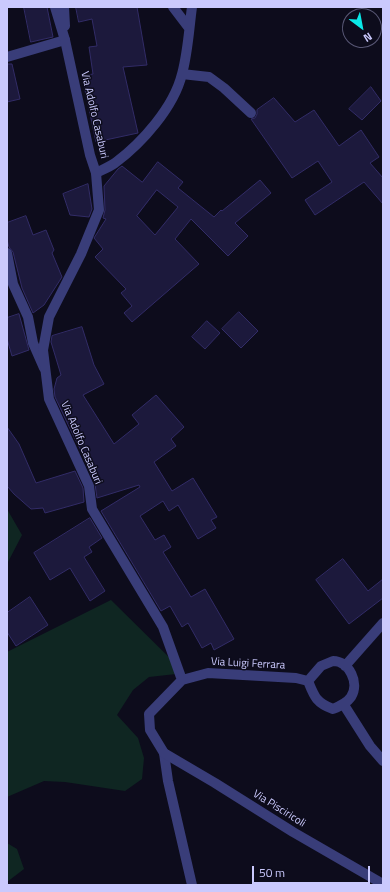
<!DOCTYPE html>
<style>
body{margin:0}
#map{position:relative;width:390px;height:892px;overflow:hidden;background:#0d0c1c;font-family:"Titillium Web",sans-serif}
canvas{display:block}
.frame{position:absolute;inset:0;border:8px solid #cac9fd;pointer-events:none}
.north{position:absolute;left:342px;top:8px;width:40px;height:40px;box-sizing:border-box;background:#0d0c1c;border:1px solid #595876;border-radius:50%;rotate:148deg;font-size:11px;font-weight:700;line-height:16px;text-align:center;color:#cac9fd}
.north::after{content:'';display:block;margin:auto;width:14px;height:18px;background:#0ae8e7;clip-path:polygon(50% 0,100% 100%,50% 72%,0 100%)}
.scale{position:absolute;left:252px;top:866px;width:118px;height:18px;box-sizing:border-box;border:2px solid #cac9fd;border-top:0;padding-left:5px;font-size:12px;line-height:14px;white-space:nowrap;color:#cac9fd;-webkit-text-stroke:3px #0d0c1c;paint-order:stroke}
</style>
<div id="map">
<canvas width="390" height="892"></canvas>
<div class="frame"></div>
<div class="north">N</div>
<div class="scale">50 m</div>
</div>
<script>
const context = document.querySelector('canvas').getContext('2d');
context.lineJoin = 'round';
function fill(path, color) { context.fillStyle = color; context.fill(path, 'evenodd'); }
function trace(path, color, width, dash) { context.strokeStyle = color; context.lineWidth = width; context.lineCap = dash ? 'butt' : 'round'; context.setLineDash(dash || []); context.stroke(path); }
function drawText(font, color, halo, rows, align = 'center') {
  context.font = font + ' "Titillium Web",sans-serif'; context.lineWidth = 3; context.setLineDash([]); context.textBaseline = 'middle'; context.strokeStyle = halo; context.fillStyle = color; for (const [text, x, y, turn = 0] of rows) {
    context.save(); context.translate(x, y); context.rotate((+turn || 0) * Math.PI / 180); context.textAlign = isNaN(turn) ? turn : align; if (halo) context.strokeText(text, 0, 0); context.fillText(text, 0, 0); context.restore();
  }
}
fill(new Path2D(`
 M7,509l15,26 -15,29z
 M111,600l74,73 -36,4 -16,13 -16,25 21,23 6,20 -2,21 -17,12 -60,-9 -21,-1 -37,16v-145z
 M7,843l10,6 7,20 -17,13z`), '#0f2622');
const building = new Path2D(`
 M24,7h23l6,30 -22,5z
 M76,7h61l10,58 -24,2 15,66 -42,9 -14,-66 11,-2 -4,-27 8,-1 -5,-27 -13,3z
 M7,64h5l8,35 -13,3z
 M371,87l10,14 -19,19 -13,-11z
 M274,98l21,24 19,-12 25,36 22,-16 18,27 -9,6 13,15v26l-19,-22 -49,33 -10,-15 27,-18 -14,-21 -26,17 -41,-59 4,-1 2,-4v-4z
 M158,162l25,20 -5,6 36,29 7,-7 1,1 38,-31 11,13 -36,30 13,13 -20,20 -37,-37 -16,20 24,25 -67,58 -8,-9 8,-7 -11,-13 5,-4 -31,-32 8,-8 -9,-11 12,-19 -3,-1 2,-8 -1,-24 14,-17 4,-3 20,16zM157,190l21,17 -23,28 -18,-19z
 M88,184l4,25 -3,8 -19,-2 -7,-21z
 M26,216l7,19 13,-5 8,20 -2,3 10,24 -18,28 -11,8 -11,-25 -9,-36 -4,-5 -2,-7v-17z
 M239,312l19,19 -17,17 -19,-19z
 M19,314l10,36 -17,6 -5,-17v-21z
 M207,321l13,12 -15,16 -13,-12z
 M82,327l12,38 10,19 -21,11 31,49 25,-20 -7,-9 24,-20 28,32 -13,12 5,7 -22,16 18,29 21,-13 24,39 -6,3 5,8 -18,11 -20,-34 -9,6 -6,-10 -23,15 15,24 9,-5 7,12 -8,5 28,45 14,-8 29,50 -20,11 -3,-7 -9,5 -14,-25 -6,4 -12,-21 -9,5 -60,-100 39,-24 -1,-2 -42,13 -2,-14 -7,-16 2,-1 -15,-28 -20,-42 -1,-8 3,-11 4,-3 -10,-33 1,-6z
 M7,427l12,17 17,39 39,-12 8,17 1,14 -39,11 -2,-5 -12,1 -17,-15 -7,-8z
 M90,518l12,20 -13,9 3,5 -8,5 21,34 -15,10 -20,-33 -20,12 -16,-27z
 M343,559l25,32 15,-12v19l-34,26 -33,-44z
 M30,597l18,28 -32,21 -9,-14v-19z`);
fill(building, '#1c193c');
trace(building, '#322c67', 1);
trace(new Path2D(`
 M173,7l16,21
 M7,57l58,-17
 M182,74l27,3 15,11 27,25
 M96,173c6,-3 13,-6 19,-10 27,-20 59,-56 67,-89 6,-22 7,-45 10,-67
 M7,253l6,31 15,33 5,26 11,25
 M164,753l4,28 24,104`), '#393d79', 10);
trace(new Path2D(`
 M55,7l10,33 25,115 6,18 3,37 -18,44 -32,63 -6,33 6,49 40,87 3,23 71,118 19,53
 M64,7l1,19
 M333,661c16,0 27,22 18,36 -4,6 -11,9 -18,12 -17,-6 -19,-13 -25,-28l13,-15z
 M345,666l38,-43
 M308,681l-12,-3 -88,-5 -26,7 -33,34 1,16 14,23 51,30 78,49 90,52
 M344,705l26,41 13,15`), '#393d79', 10);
drawText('11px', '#cac9fd', '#0d0c1c', [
 ["Via Adolfo Casaburi",94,115,77],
 ["Via Adolfo Casaburi",81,443,67],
 ["Via Luigi Ferrara",248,664,3],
 ["Via Pisciricoli",279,809,32]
]);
</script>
